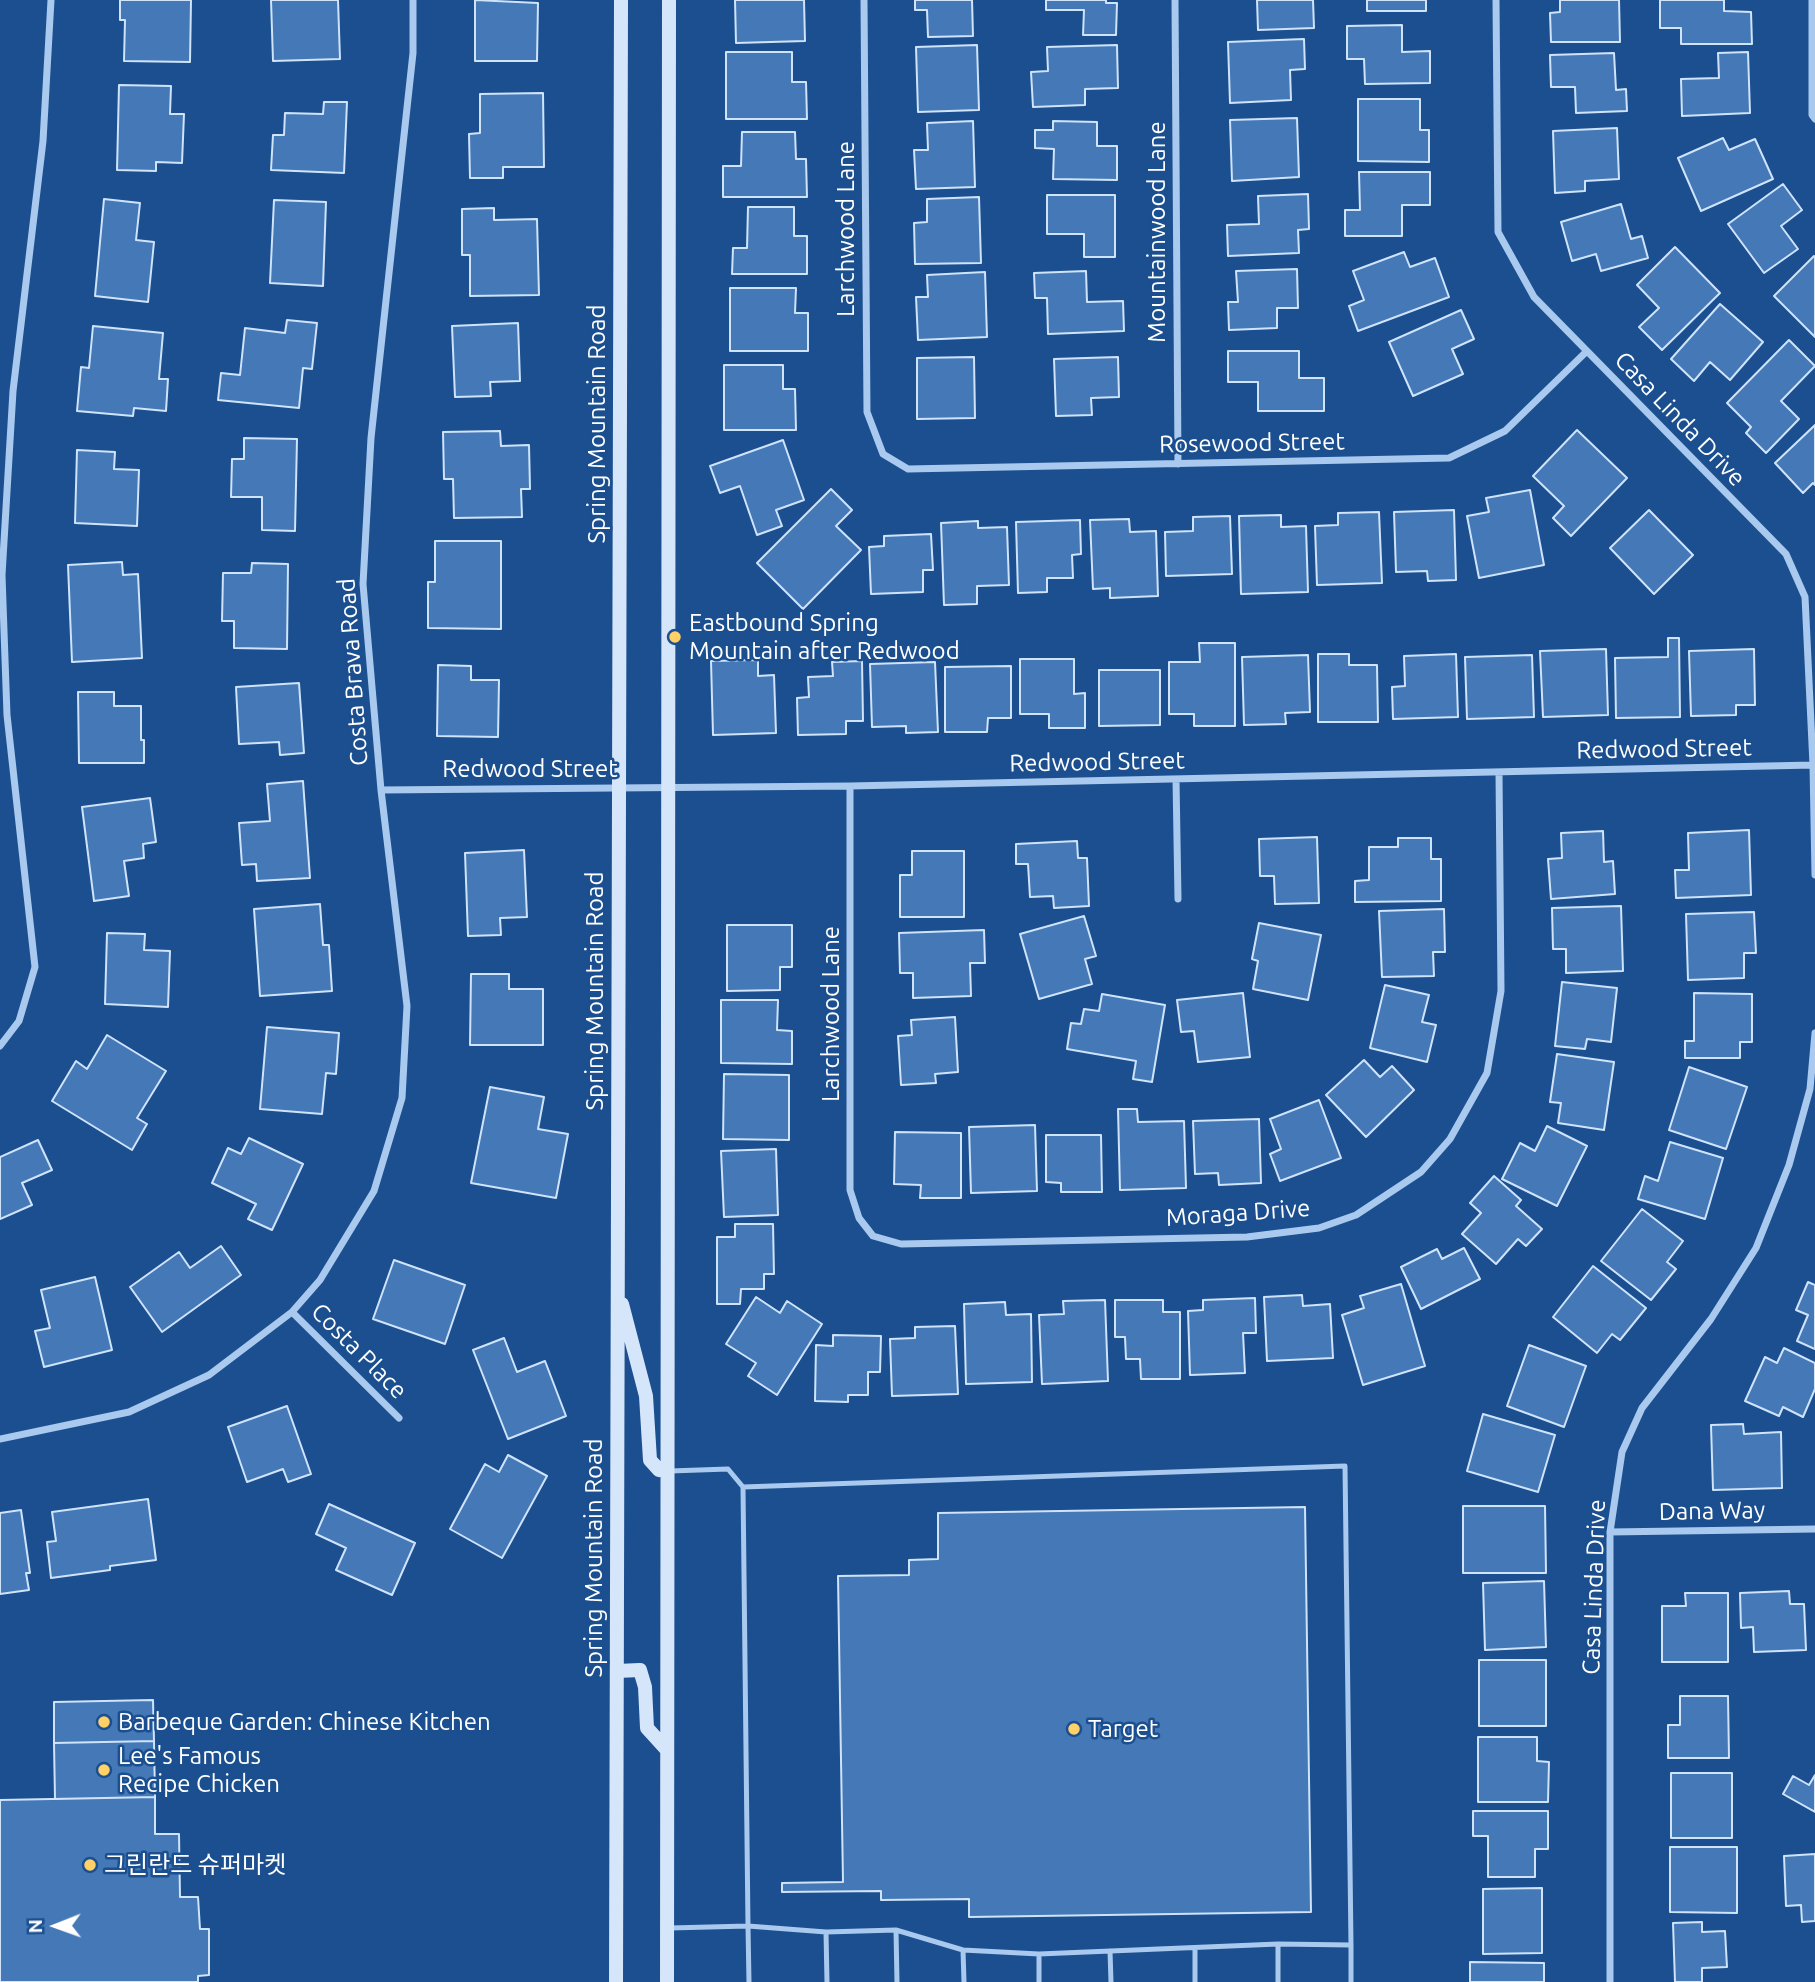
<!DOCTYPE html>
<meta charset="utf-8">
<style>
body{margin:0}
#map{position:relative;width:1815px;height:1982px;overflow:hidden;background:#1b4f8f;font-family:Ubuntu,sans-serif}
canvas{display:block}
.north{position:absolute;left:21px;top:1891px;width:70px;height:70px;-webkit-text-stroke:5px #1b4f8f;paint-order:stroke;rotate:269deg;font-size:19px;font-weight:700;line-height:28px;text-align:center;color:#fff}
.north::after{content:'';display:block;margin:auto;width:24px;height:32px;background:#fff;clip-path:polygon(50% 0,100% 100%,50% 72%,0 100%)}
</style>
<div id="map">
<canvas width="1815" height="1982"></canvas>
<div class="north">N</div>
</div>
<script>
const context = document.querySelector('canvas').getContext('2d');
context.lineJoin = 'round';
function fill(path, color) { context.fillStyle = color; context.fill(path, 'evenodd'); }
function trace(path, color, width, dash) { context.strokeStyle = color; context.lineWidth = width; context.lineCap = dash ? 'butt' : 'round'; context.setLineDash(dash || []); context.stroke(path); }
function drawText(font, color, halo, rows, align = 'center') {
  context.font = font + ' Ubuntu,"Noto Sans KR",sans-serif'; context.lineWidth = 5; context.setLineDash([]); context.textBaseline = 'middle'; context.strokeStyle = halo; context.fillStyle = color; for (const [text, x, y, turn = 0] of rows) {
    context.save(); context.translate(x, y); context.rotate((+turn || 0) * Math.PI / 180); context.textAlign = isNaN(turn) ? turn : align; if (halo) context.strokeText(text, 0, 0); context.fillText(text, 0, 0); context.restore();
  }
}
const building = new Path2D(`
 M120,0h71l-1,62 -66,-1 1,-41h-5z
 M271,0h67l2,59 -67,2z
 M475,0l63,3 -1,58h-62z
 M735,0h69l1,41 -69,2z
 M915,0h57l1,36 -45,1 -1,-27h-12z
 M1046,0h60v3h11l-1,32h-33l1,-25h-38z
 M1257,0h56l1,28 -56,2z
 M1367,0h59v11h-59z
 M1560,0h59l1,42h-69l-1,-29 10,-1z
 M1660,0h64v11l27,1 1,32h-71v-16h-21z
 M1402,25v27l28,-1v32l-65,1 -1,-25h-17v-33z
 M1304,39l1,30 -15,1 1,30 -61,3 -2,-61z
 M977,45l2,65 -61,2 -2,-65z
 M1117,45l1,43 -33,1v16l-52,2 -2,-35 17,-1 -1,-24z
 M726,52h66v30h14l1,37h-81z
 M1748,52l2,61 -68,3 -1,-37 38,-1 -1,-25z
 M1614,53l2,37 10,-1 1,22 -51,2 -1,-26h-24l-1,-32z
 M119,85l52,1 -1,28h14l-2,49 -26,-1v9l-39,-1z
 M543,93l1,74h-41v11h-33l-1,-44 11,-1v-39z
 M1358,99h62v31h9v32l-71,-1z
 M324,102h23l-3,71 -73,-3 2,-35h11l1,-22 38,1z
 M1297,118l2,59 -67,4 -2,-61z
 M973,121l2,66 -59,2 -2,-39h14l-1,-27z
 M1053,121l44,1v24h20v34l-64,-1 1,-30 -19,-1v-18h18z
 M1617,128l2,51 -34,2v10l-30,2 -2,-62z
 M742,132h53l1,27h10l1,38h-84v-31h18z
 M1723,138l6,12 26,-11 18,40 -72,32 -23,-53z
 M1359,172h71v33h-28v31h-57v-26h15z
 M1783,184l19,26 -21,16 17,23 -34,24 -36,-49z
 M1308,194l1,35 -11,1 1,23 -71,3 -1,-31 32,-1 -1,-28z
 M1047,195h68v62h-31v-23h-37z
 M979,197l2,66 -66,1 -1,-41 13,-1v-23z
 M104,199l36,4 -4,37 18,2 -6,60 -53,-6z
 M274,200l52,2 -3,84 -53,-3z
 M1621,204l10,35 11,-3 6,22 -47,13 -5,-17 -24,7 -11,-39z
 M748,207h46v29h13v38h-75l1,-26h14z
 M494,208v12l43,-1 2,76 -69,1v-41h-8v-46z
 M1675,247l45,46 -58,57 -23,-23 20,-19 -22,-23z
 M1404,252l6,15 25,-9 14,39 -91,34 -9,-25 15,-6 -11,-29z
 M1814,256l1,1v80l-41,-41z
 M1297,269l1,39h-21v20l-48,2 -1,-28h10l-2,-31z
 M1086,271l1,31 36,-1 1,30 -76,3 -1,-36h-12l-1,-25z
 M985,272l2,65 -69,3 -2,-43h12l-1,-22z
 M730,288h66l-1,25h13v38h-78z
 M1720,304l43,38 -33,38 -20,-18 -16,19 -23,-22z
 M1461,310l13,29 -22,10 11,25 -50,22 -24,-54z
 M287,320l30,3 -5,46 -9,-1 -4,40 -81,-8 3,-27 19,2 5,-47 40,5z
 M518,323l2,58 -30,1 1,14 -36,1 -3,-71z
 M93,326l70,7 -4,46h9l-2,32 -32,-3 -1,8 -56,-5 4,-44 8,1z
 M1789,340l26,26 -34,35 18,18 -33,34 -20,-20 5,-6 -24,-24z
 M1228,351h71v27h25v33h-66v-29h-30z
 M974,357l1,61 -58,1v-61z
 M1118,357l1,40 -28,1 1,17 -36,1 -2,-57z
 M724,365h59v24h12l1,41h-72z
 M1815,425v60l-2,-2 -10,10 -28,-30z
 M1577,430l50,48 -56,58 -18,-18 11,-12 -31,-30z
 M500,431l1,15 28,-1 1,44h-9l1,28 -68,1 -1,-39h-9l-1,-47z
 M244,438l53,1 -2,92 -33,-1v-33h-31l1,-38h12z
 M783,440l21,60 -28,10 6,16 -25,9 -17,-49 -20,7 -10,-27z
 M77,450l38,2 -1,17 25,1 -2,56 -62,-3z
 M831,489l21,21 -16,16 25,24 -58,59 -46,-46z
 M1530,490l14,75 -65,13 -12,-62 22,-4 -3,-14z
 M1454,510l2,70 -28,1 -1,-10 -31,1 -2,-60z
 M1649,510l44,45 -39,39 -44,-46z
 M1379,512l3,71 -65,2 -2,-59 23,-1v-12z
 M1281,515v12l25,-1 2,66 -67,2 -2,-78z
 M1230,516l2,58 -66,2 -1,-44 28,-1v-14z
 M1129,519l1,13 26,-1 2,65 -48,2v-10l-17,1 -3,-69z
 M1080,520l1,34 -9,1 1,23h-26v14l-29,1 -2,-71z
 M978,521v7l29,-1 2,58 -32,1v18l-33,1 -3,-82z
 M931,534l2,36h-10v22l-52,2 -2,-47 15,-1v-10z
 M435,541h66v88l-73,-1v-46h7z
 M122,562l1,13 15,-1 4,84 -70,4 -4,-97z
 M252,563l36,1 -1,85 -53,-1v-27h-12l1,-48h28z
 M1668,638h11l1,79 -64,1 -1,-60 53,-1z
 M1199,643h36v83h-41v-12h-25v-52h31z
 M1606,649l2,66 -65,2 -3,-66z
 M1754,649l1,56h-19v10l-45,1 -2,-65z
 M1318,654h31v11h28l1,57h-60z
 M1456,654l2,63 -65,2 -1,-32 13,-1 -1,-30z
 M1308,655l2,57 -25,1 1,11 -42,1 -2,-68z
 M1532,655l2,62 -67,2 -2,-62z
 M1020,659h54v35l11,-1v35h-36v-14h-29z
 M758,660v16l16,-1 2,58 -63,2 -2,-74z
 M862,661l1,60h-17v13l-48,1 -1,-37 12,-1 -1,-20 25,-1 -1,-14z
 M935,662l3,70 -32,1v-7l-34,1 -2,-63z
 M438,665l33,1v14h28l-1,57 -61,-1z
 M1011,666v52h-23l-1,14h-42v-65z
 M1099,670h61v55l-61,1z
 M299,683l5,70 -24,2 -1,-13 -40,2 -3,-57z
 M78,692h36v14h27v34h3v23h-65z
 M303,781l7,97 -53,3 -1,-17 -14,1 -3,-42 31,-2 -3,-37z
 M150,798l6,44 -13,2 1,14 -20,3 5,35 -35,5 -12,-94z
 M1749,830l2,65 -75,3 -1,-28h14l-1,-37z
 M1603,831l1,31 9,-1 2,33 -64,5 -3,-40 14,-1 -1,-25z
 M1317,837l2,66 -44,1 -1,-28h-14l-1,-37z
 M1398,838h33v21h10v42l-86,1v-21l14,-1v-33h29z
 M1077,841l1,17h9l2,48 -35,2 -1,-12 -23,1 -2,-33h-12v-20z
 M524,850l3,67 -27,1 1,17 -33,1 -3,-83z
 M912,851h52v66h-64v-42h12z
 M320,904l3,41h6l3,46 -72,5 -6,-87z
 M1621,906l2,65 -57,2v-24h-13l-1,-41z
 M1444,909l1,43h-12l1,24 -52,1 -3,-66z
 M1754,912l2,41h-12v25l-56,2 -2,-66z
 M1084,916l12,40 -11,3 7,25 -53,15 -19,-65z
 M1259,923l62,12 -13,65 -55,-11 5,-28 -6,-2z
 M727,925h65v42h-12v23l-53,1z
 M984,930l1,33h-15l1,33 -58,2v-25h-13l-1,-40z
 M107,933l38,1 -1,16 26,1 -2,56 -63,-3z
 M471,974h38v15h34v56h-73z
 M1562,982l55,6 -6,54 -24,-3 -2,10 -30,-3z
 M1385,985l44,10 -7,27 14,3 -9,37 -57,-14z
 M1243,993l7,64 -52,5 -4,-31 -13,1 -4,-32z
 M1694,993l58,1v48h-12v16h-55v-17h9z
 M1102,994l63,11 -13,77 -19,-3 3,-18 -69,-12 4,-26 10,1 3,-15 15,2z
 M721,1000h57l-1,30 15,1v33l-71,-1z
 M955,1017l3,55 -23,2 1,9 -35,2 -3,-49 14,-1 -1,-15z
 M267,1027l72,6 -3,41 -10,-1 -4,41 -62,-5z
 M107,1035l59,36 -29,47 10,6 -15,26 -80,-49 24,-40 11,8z
 M1557,1054l57,8 -10,68 -46,-7 3,-20 -11,-1z
 M1364,1060l16,17 12,-11 22,24 -48,47 -40,-42z
 M1689,1067l58,20 -21,62 -57,-19z
 M724,1074l65,1v65l-66,-1z
 M490,1087l54,10 -6,32 30,5 -12,64 -85,-15z
 M1319,1100l22,58 -61,23 -10,-27 11,-5 -11,-30z
 M1118,1109h19l1,13 46,-1 2,67 -66,2z
 M1259,1119l2,64 -42,2 -1,-12 -23,1 -2,-53z
 M1035,1125l2,66 -66,2 -2,-66z
 M1547,1126l40,20 -30,60 -55,-27 18,-36 15,8z
 M895,1132l66,1v65h-41l1,-13 -27,-1z
 M1046,1135h55l1,57h-41v-9l-15,-1z
 M249,1138l54,26 -31,66 -24,-11 8,-15 -44,-21 16,-35 13,6z
 M38,1140l14,30 -30,13 10,22 -32,14v-62z
 M1670,1142l53,16 -18,61 -67,-20 7,-23 13,5z
 M776,1149l2,66 -54,2 -3,-66z
 M1494,1176l27,24 -5,6 26,23 -16,17 -8,-7 -22,25 -34,-30 19,-21 -11,-10z
 M1642,1209l41,32 -16,21 9,7 -25,31 -50,-39z
 M735,1224h38l1,50h-10v15h-23l-1,15h-23v-67h18z
 M221,1246l20,29 -79,57 -32,-45 49,-35 11,16z
 M1464,1248l16,31 -59,30 -20,-42 36,-18 5,10z
 M394,1260l71,25 -20,59 -72,-25z
 M1593,1266l53,42 -26,32 -8,-6 -15,19 -44,-36z
 M95,1277l17,73 -68,17 -9,-36 15,-3 -9,-38z
 M1808,1282l7,3v64l-18,-8 11,-26 -12,-5z
 M1401,1284l24,82 -62,19 -21,-70 22,-7 -4,-12z
 M1302,1295l1,11 27,-2 3,54 -66,3 -3,-64z
 M756,1297l24,16 7,-12 35,23 -45,71 -29,-19 8,-13 -30,-19z
 M1255,1298l1,35h-13l2,40 -55,2 -2,-64 15,-1v-10z
 M1105,1300l3,81 -66,3 -3,-69 25,-1 -1,-13z
 M1115,1300h48v12h17v67h-39l-1,-20h-14l-1,-22h-10z
 M1005,1302l1,13 25,-1 1,68 -66,2 -2,-80z
 M955,1326l3,68 -66,2 -2,-57 25,-1v-11z
 M833,1335l48,1 -1,36h-12v23h-20v7l-33,-1 1,-56 17,1z
 M504,1338l13,34 28,-11 21,55 -58,23 -35,-89z
 M1529,1345l57,21 -22,61 -57,-21z
 M1784,1348l31,15v26l-12,28 -20,-10 -4,9 -34,-15 20,-44 12,6z
 M287,1406l24,68 -23,8 -5,-13 -36,13 -19,-55z
 M1483,1414l72,21 -17,57 -71,-21z
 M1743,1424l1,10 37,-2 1,56 -69,2 -2,-65z
 M508,1455l39,21 -45,82 -52,-29 35,-65 14,8z
 M148,1499l8,61 -46,6v4l-59,8 -4,-36 9,-1 -4,-29z
 M329,1504l86,39 -23,52 -56,-25 10,-22 -30,-14z
 M1463,1506h82l1,67h-83z
 M1305,1507l6,405 -342,5v-18l-88,1v-9l-99,1v-9l61,-1 -5,-306 71,-1v-15l29,-1v-46z
 M21,1510l9,63h-4l3,17 -29,4v-81z
 M1544,1581l2,66 -61,3 -2,-67z
 M1789,1591l1,13h14l2,46 -52,2 -1,-25 -12,1 -1,-35z
 M1685,1593h43v69h-66v-56h24z
 M1479,1660h67v66h-67z
 M1680,1696h48l1,62h-61v-33h12z
 M153,1700l1,41 -100,2v-41z
 M1478,1737h59v24l12,1 -1,40h-70z
 M154,1741l1,56 -100,2 -1,-56z
 M1671,1773h61v65h-61z
 M1815,1775v37l-32,-18 10,-18 16,9z
 M155,1797v37h24l1,63h18l2,32h9v46l-11,1v6h-198v-182z
 M1473,1811h75v38h-13v28h-47v-41h-15z
 M1670,1847h67v66l-67,-1z
 M1815,1854v67l-13,1 -1,-17 -15,1 -2,-50z
 M1542,1888v65l-59,1v-65z
 M1702,1922v10l23,-1 2,36 -25,1v14h-27l-2,-59z
 M1470,1962l74,1v19h-74z`);
fill(building, '#4478b7');
trace(building, '#cfe3fa', 2);
trace(new Path2D(`
 M670,1471l58,-2 15,18
 M670,1928l78,-2 78,6 70,-2 67,20 76,4 239,-10 73,1 -6,-479 -602,21 5,439 1,56
 M896,1930l1,52
 M826,1932l1,50
 M1195,1948v34
 M963,1950l1,32
 M1110,1951l1,31
 M1039,1954v28
 M1278,1982v-38
 M1351,1982v-37`), '#a9c9ee', 5);
trace(new Path2D(`
 M864,0l3,412 16,42 25,15 541,-11 56,-27 82,-80
 M1175,0l3,464
 M1496,0l2,232 36,65 252,257 19,43 8,168 2,110
 M1812,0v115l3,4
 M1176,779l2,120
 M850,786v404l9,28 14,18 28,8 346,-7 72,-9 37,-13 65,-43 29,-33 37,-66 14,-82 -2,-219
 M381,790l469,-4 963,-21
 M0,1046l19,-25 16,-54 -28,-252 -5,-140 11,-184 30,-250 8,-141
 M292,1312l107,106
 M0,1439l129,-27 80,-37 83,-63 28,-32 54,-89 28,-93 5,-92 -26,-216 -18,-206 8,-146 42,-385v-53
 M1610,1532l205,-3
 M1610,1982v-450l12,-80 20,-44 69,-89 45,-71 33,-83 21,-76 5,-56`), '#a9c9ee', 7);
trace(new Path2D(`
 M622,1304l24,92 4,64 9,10 8,1
 M617,1671l23,-1 5,17 2,41 20,22
 M616,1982l5,-1982
 M667,1982l2,-1982`), '#d6e6fa', 14);
for (const [x, y, r, color] of [
 [675,637,7,"#ffd166"],
 [104,1722,7,"#ffd166"],
 [1074,1729,7,"#ffd166"],
 [104,1770,7,"#ffd166"],
 [90,1865,7,"#ffd166"]
]) { const dot = new Path2D(); dot.arc(x, y, r, 0, 2 * Math.PI); context.fillStyle = color; context.fill(dot); trace(dot, '#1b4f8f', 2.5); }
drawText('24px', '#fff', '#1b4f8f', [
 ["Larchwood Lane",846,229,-90],
 ["Mountainwood Lane",1157,232,-90],
 ["Casa Linda Drive",1680,419,46],
 ["Spring Mountain Road",597,424,-90],
 ["Rosewood Street",1252,443,-1],
 ["Costa Brava Road",353,672,-94],
 ["Redwood Street",1664,749,-1],
 ["Redwood Street",1097,762,-1],
 ["Redwood Street",530,769],
 ["Spring Mountain Road",595,991,-90],
 ["Larchwood Lane",831,1014,-90],
 ["Moraga Drive",1238,1213,-4],
 ["Costa Place",359,1351,45],
 ["Dana Way",1712,1511,-1],
 ["Spring Mountain Road",594,1558,-90],
 ["Casa Linda Drive",1594,1587,-88]
]);
drawText('24px', '#fff', '#1b4f8f', [
 ["Eastbound Spring",689,623],
 ["Mountain after Redwood",689,651],
 ["Barbeque Garden: Chinese Kitchen",118,1722],
 ["Target",1088,1729],
 ["Lee's Famous",118,1756],
 ["Recipe Chicken",118,1784],
 ["그린란드 슈퍼마켓",104,1865]
], 'left');
</script>
